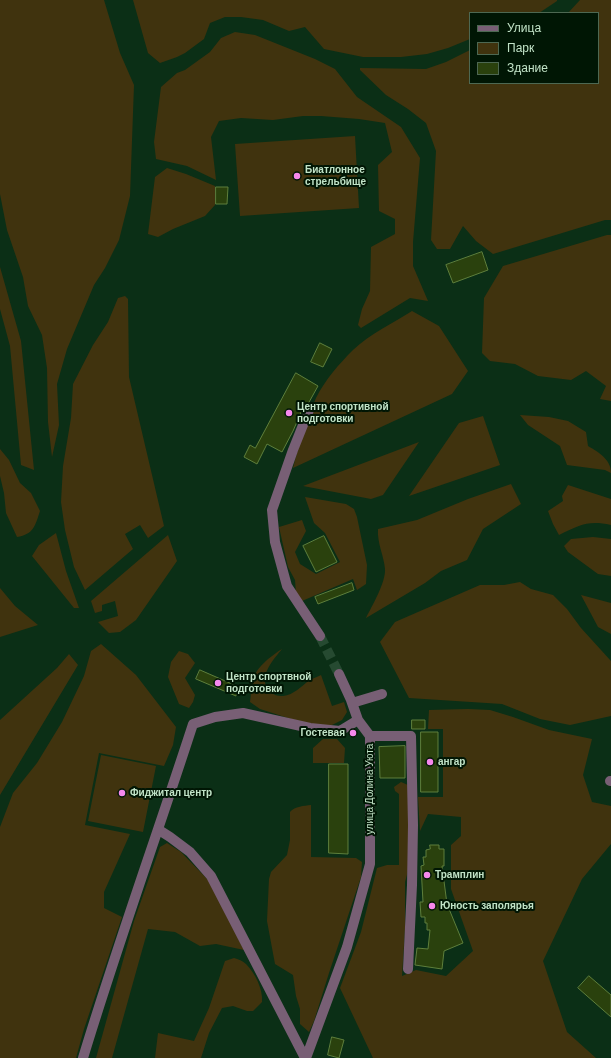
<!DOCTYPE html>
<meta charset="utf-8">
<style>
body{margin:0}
#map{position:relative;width:611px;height:1058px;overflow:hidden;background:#0b2f16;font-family:"DM Sans",sans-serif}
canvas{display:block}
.legend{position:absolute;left:469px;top:12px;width:130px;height:72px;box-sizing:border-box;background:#001604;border:1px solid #4d6852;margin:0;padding:5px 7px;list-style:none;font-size:12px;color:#c1e3c7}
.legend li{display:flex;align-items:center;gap:8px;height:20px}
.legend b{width:20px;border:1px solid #4d6852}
</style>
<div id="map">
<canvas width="611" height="1058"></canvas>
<ul class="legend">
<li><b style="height:5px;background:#785f75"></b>Улица</li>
<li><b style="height:11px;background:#40330e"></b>Парк</li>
<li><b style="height:11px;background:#2a410d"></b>Здание</li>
</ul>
</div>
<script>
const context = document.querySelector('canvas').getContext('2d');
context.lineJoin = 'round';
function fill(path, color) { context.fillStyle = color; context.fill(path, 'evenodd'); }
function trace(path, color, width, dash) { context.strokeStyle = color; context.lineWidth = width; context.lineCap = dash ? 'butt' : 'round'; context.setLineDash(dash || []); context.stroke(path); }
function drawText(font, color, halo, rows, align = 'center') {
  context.font = font + ' "DM Sans",sans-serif'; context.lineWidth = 4; context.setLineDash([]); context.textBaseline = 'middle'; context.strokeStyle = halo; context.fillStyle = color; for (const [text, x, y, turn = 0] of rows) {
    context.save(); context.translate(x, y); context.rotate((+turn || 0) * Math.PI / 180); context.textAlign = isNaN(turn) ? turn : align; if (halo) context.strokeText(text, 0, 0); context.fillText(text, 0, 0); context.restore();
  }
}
fill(new Path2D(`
 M0,0h104l16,53 14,32 -4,111 -11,44 -14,28 -11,17 -27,64 -10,35 2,41 -7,32 -4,-35 -1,-54 -5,-33 -14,-29 -5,-29 -16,-47 -7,-36z
 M133,0h424v1l-18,12h-69v26l-22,9 -21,6 -26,3h-38l-39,-8 -19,-22 -16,4 -26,-11 -22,-3h-16l-15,6 -6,16 -19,14 -8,4 -17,6 -12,-10z
 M580,0h31v220h-6l-112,34 -17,-13 -13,-15 -13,23h-13l-6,-9 5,-89 -10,-28 -18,-14 -22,-14 -26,-25v-2l66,1 20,-7 24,-12v33h128v-70h-30z
 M235,32l20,3 60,24 20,10 22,28 44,30 19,31 -7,84v24l15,35 -18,-3 -49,30 -3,-3 4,-16 8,-18 1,-44 24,-13v-15l-16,-8 -1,-46 14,-13 -7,-29 -26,-4 -38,-3h-18l-30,4 -32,-2 -22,3 -8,16 5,43 -29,-14 -31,-7 -2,-17 7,-55 16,-14 8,-3 25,-18 11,-14z
 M355,136l4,72 -119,8 -5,-72z
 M167,168l19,6 29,12v19l-10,11 -32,13 -15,8 -10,-3 7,-57z
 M607,235h4v166l-11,-2 6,-13 -20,-15 -15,9 -33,-4 -23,-12 -25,-3 -8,-8 2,-55 19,-32z
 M0,267l21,74 13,129 -13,-5 -11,-119 -10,-37z
 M125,296l3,3 1,78 35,149 -16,12 -8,-13 -15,9 8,15 -48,41 -11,-23 -9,-37 -4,-28 2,-36 8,-48 2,-34 20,-39 15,-23 10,-24z
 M412,311l27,15 29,45 -16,23 -159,74c6,-23 13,-48 23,-70 9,-18 23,-34 37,-48 17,-16 40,-27 59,-39z
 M520,415l29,2 19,4 18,11 2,14c10,6 23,13 23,27l-6,-3 -38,-5 -7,-19 -32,-21z
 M483,416l17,49 -91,31 50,-73z
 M419,442l-36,53 -12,4 -68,-13z
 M0,449l9,11 11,23 11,10 9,18c-5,15 -6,23 -23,26l-11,-24 -2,-20 -4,-17z
 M511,484l10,20 -38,25 -16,31 -26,11 -16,12 -59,35c6,-12 20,-36 19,-49 -1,-13 -8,-26 -7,-40l39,-9 51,-21z
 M568,485l43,14v26c-23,-5 -31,0 -52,10l-6,-11 -5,-13 15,-10 -1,-5z
 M305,497l41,7 8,5 3,8 10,48 -1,19 -9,6 -4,-11 -51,22 -6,-7 -1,-14 -7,-13 -9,-40 23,-7 4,11 -11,21 5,12 16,10 24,-12 -15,-29 -11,-10z
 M56,533l10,38 13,37h-5l-42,-52 7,-11z
 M168,535l9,26 -41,59 -16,12 -11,1 -11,-11 20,-6 -3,-15 -13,4v6l-7,2 -4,-12z
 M593,537l18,2v37l-13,-2 -30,-22 -4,-6 7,-7z
 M520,582l11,7 22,6 14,14 14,19 30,33v55l-41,9 -30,-6 -38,-15 -93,-6 -29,-56 15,-20 85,-37h24z
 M0,588l15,18 23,19 -38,12z
 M581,595l30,8v31l-13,-7z
 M101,644l35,31 40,52 -3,18 -9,21 -65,-13 -14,72 45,9 -26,58v16l18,9 -38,112 -8,29h-76v-231l13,-34 24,-30 25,-41 22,-46 7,-25z
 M282,649c-8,10 -25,28 -13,41 4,5 8,6 14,6 11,-1 18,-10 27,-16 3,-2 8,-3 11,-5l11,31 12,-4 3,10 -5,8 -12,6 -14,1 -56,-18 -10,-7c1,-6 1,-13 2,-20 3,-14 19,-26 30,-33z
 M179,651l9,3 7,9 -10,15 10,17 -2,7 -4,6 -10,-4 -11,-27 3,-15z
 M69,654l9,11 -78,130v-75l57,-52z
 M468,709l22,1 23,7 36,13 43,9 -9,36 9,27 19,4v38l-29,35 -39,82 24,71 29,26h-223l-33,-70 21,-56 16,-64 10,-3h12v-71l-4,-3 -1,-4 7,-5 7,3v86l-3,11v46l-3,48 14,-6 30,6 27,-25 -22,-62v-44l10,-9v-19l-33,-3 -8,17 -2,-34h25v-68h-15l1,-19z
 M323,739h14l8,9 -1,15h-31v-15z
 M101,755l55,11 -13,66 -55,-11z
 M311,805v52l45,1 6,4 -1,15 -32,96 -15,48 -5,11 -9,-8v-15l-4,-13 -3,-21 -18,-11 -8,-43 2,-42 2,-7 16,-17 3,-15v-28c5,-6 14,-6 21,-7z
 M167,843l14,9 28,29 35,69 -28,-6 -16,2 -25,-14 -27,-3 -36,129h-16l38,-137 26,-74z
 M234,958c4,1 9,3 12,6 9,9 17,25 16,38l-9,9h-6l-14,-5 -11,2 -13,25 -8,25h-46l3,-25 36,8 15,-33 16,-47z`), '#40330e');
const building = new Path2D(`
 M216,187h12l-1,17h-11z
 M482,252l6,18 -35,13 -7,-18z
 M320,343l12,6 -9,18 -12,-5z
 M296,373l22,13 -10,18 -5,4 -10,23 -11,21 -15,-8 -10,20 -13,-7 6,-12 5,3z
 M324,536l13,26 -21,10 -13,-26z
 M352,583l2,7 -36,14 -3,-7z
 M200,670l39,17 -3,9 -40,-17z
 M412,720h13v9h-13z
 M421,732h17v60h-17z
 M405,746v32h-25l-1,-31z
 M329,764h19v90l-19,-1z
 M430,845h9v4h5v17h-2l5,38 16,39 -19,8 -2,18 -27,-4 2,-17 11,1 2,-19h-3v-7h-2v-6h-4l-1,-15h3l-2,-36 3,-1 -1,-8h3v-7l4,-1z
 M589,976l22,19v22l-33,-29z
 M332,1037l12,3 -5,18 -11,-3z`);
fill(building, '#2a410d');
trace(building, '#5e7f3c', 1);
trace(new Path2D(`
 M320,636l19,38`), '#264a31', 10, [10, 5]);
trace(new Path2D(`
 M309,410l-16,40 -21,60 3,32 12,44 33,50
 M339,674l12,26 7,20 12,16
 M352,703l30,-9
 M610,781h1
 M159,830l11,7 20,15 21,24 94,182
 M83,1058c34,-112 74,-223 110,-334l22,-7 28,-4 67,15 30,3 18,-11
 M306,1058l41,-111 23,-83v-128h41l2,89 -1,60 -4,84`), '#785f75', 10);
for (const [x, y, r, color] of [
 [297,176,4,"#f688ec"],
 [289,413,4,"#f688ec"],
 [218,683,4,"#f688ec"],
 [353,733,4,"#f688ec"],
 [430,762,4,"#f688ec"],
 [122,793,4,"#f688ec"],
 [427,875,4,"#f688ec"],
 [432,906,4,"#f688ec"]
]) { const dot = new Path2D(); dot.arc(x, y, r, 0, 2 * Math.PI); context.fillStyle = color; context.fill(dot); trace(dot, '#001604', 1.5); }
drawText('bold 10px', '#c1e3c7', '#001604', [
 ["Биатлонное",305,170],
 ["стрельбище",305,182],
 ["Центр спортивной",297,407],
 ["подготовки",297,419],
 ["Центр спортвной",226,677],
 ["подготовки",226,689],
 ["Гостевая",345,733,"right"],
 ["ангар",438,762],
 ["Фиджитал центр",130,793],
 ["Трамплин",435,875],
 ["Юность заполярья",440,906]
], 'left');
drawText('10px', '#c1e3c7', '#001604', [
 ["улица Долина Уюта",370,789,-90]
]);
</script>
